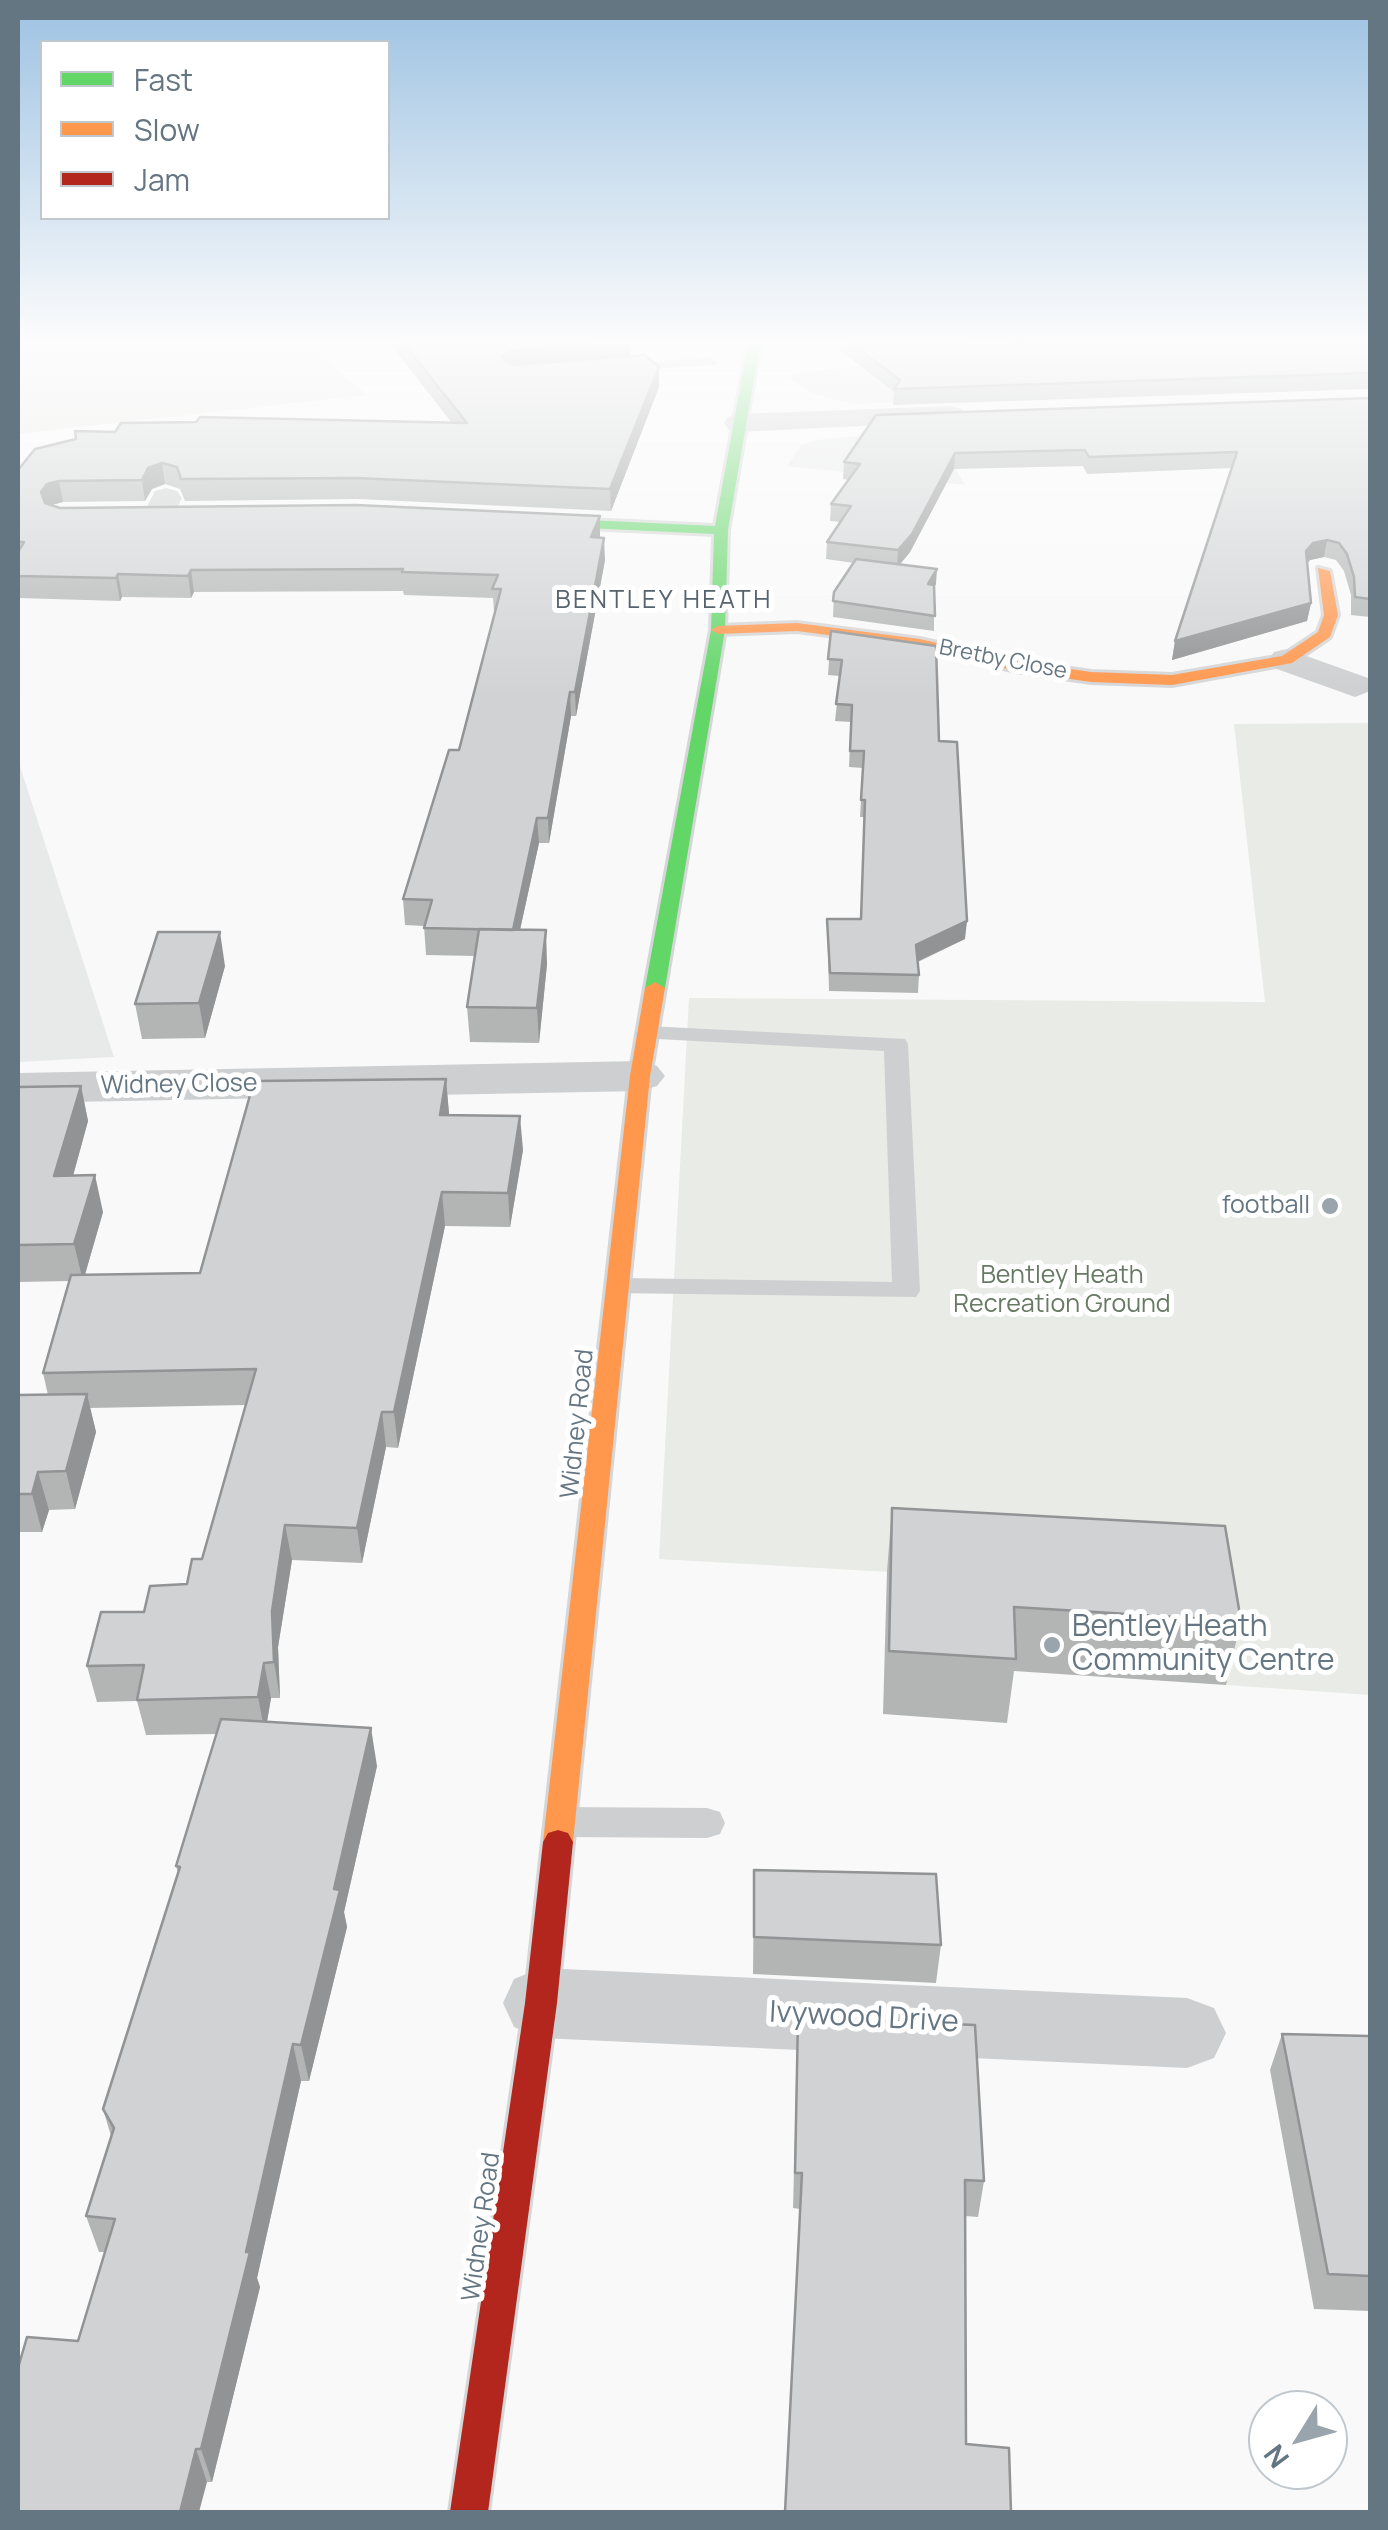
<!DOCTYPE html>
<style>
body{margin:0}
#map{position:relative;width:1388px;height:2530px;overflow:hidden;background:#f9f9f9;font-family:Manrope,sans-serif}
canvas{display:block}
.frame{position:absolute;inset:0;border:20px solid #657683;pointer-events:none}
.legend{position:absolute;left:40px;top:40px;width:350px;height:180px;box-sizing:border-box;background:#fff;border:2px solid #c1c8cd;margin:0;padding:12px 18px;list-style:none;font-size:30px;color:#657683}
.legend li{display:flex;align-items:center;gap:20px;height:50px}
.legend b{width:50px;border:2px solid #c1c8cd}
.north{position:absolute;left:1248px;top:2390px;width:100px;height:100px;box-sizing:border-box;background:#fff;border:2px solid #c1c8cd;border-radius:50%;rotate:233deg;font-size:28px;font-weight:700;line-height:40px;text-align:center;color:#657683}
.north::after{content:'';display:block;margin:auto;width:35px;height:45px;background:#99a4ac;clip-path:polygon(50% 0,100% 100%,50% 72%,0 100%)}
</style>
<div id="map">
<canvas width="1388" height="2530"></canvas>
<div class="frame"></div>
<ul class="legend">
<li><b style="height:12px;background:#63d668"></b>Fast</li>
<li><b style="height:12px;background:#ff974d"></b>Slow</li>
<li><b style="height:12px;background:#b3261e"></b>Jam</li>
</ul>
<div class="north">N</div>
</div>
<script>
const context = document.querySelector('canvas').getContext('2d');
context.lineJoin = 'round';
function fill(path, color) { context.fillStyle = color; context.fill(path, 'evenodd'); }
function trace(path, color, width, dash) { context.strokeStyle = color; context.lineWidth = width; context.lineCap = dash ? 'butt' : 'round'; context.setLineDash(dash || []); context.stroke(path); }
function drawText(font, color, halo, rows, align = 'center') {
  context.font = font + ' Manrope,sans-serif'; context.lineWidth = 10; context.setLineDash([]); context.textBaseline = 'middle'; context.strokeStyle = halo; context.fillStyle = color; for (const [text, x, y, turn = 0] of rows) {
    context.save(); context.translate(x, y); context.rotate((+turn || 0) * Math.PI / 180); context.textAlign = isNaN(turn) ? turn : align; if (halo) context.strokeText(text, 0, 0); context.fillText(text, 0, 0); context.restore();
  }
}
fill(new Path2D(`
 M1019,344h43l30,52 -240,8 -41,-11 -24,-18 169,-22 68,-3z
 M933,429l32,56 -178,-19 14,-21 17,-5z
 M18,760l96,297 -96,5z`), '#e8e9e9');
fill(new Path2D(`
 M18,344h288l61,51 -349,39z
 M1370,723v972l-144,-10 -15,-95 -552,-31 30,-561 576,4 -31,-278z`), '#e8ebe6');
const fast = new Path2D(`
 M748,344h12l-32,186 -3,100 -60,358 -10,6 -10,-6 66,-358 3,-96 -190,-9 -7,-4 7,-4 191,9z`);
const slow = new Path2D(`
 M1318,568l12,3 8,44 -8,22 -38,26 -120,22 -81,-3 -75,-11 -96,-24 -123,-16 -79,3 -7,-4 7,-4 79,-3 123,16 96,22 75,11 81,3 110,-19 36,-24 6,-17z
 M655,982l10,6 -15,88 -77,766 -5,9 -10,3 -10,-3 -5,-9 87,-766 15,-88z`);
const jam = new Path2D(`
 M558,1830l10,3 5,9 -16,161 -69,509h-38l75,-509 18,-161 5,-9z`);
trace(fast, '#d5d6d7', 6);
trace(slow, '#d5d6d7', 6);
trace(jam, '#d5d6d7', 6);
fill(new Path2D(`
 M711,358l7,4 -2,3 -98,6 -7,-4 7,-4z
 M647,1026l258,13 3,5 12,247 -4,6 -306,-4 -4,-6 4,-6 10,-3 272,4 -8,-231 -246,-13 -3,-5z
 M562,1807l145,1 13,4 5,11 -5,11 -13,4 -145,-1 -13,-4 -5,-11 5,-11z`), '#cecfd0');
fill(new Path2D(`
 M951,406l11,3 4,6 -4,6 -223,11 -11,-3 -4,-6 4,-6 11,-3z
 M166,488l11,3 5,7 -12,25h-24l-4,-7 13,-25z
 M1287,649l81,29 2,13 -15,6 -81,-29 -6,-8 6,-8z
 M640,1061l17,5 8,10 -8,10 -17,5 -622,12v-30z
 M541,1968l646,30 27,10 12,25 -12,25 -27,10 -646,-30 -27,-11 -11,-24 11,-24z`), '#cecfd0');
fill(fast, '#63d668');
fill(slow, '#ff974d');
fill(jam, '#b3261e');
fill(new Path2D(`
 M390,344h241v12l28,11v20l-48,124 -253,-12 -173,2 -5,-12 -15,-5 -13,5 -7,12 -82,1 -11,3 8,3 540,8v22l5,22 -29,156h-5l-22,127h-10l-19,87 27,34 -8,79 -69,-1 -3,-35 8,-51 -49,-1 -2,-29 -19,-1 -2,-26 56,-149 36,-138h-1l-1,-14 -89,-3 -1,-4 -209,1 -3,6 -69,-1 -2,4 -102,-3v-128l97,-38 337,-9z
 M832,344h131l2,2 405,-2v45l-477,16 1,-13z
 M1370,398v219l-19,-2v-20l-7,-24 -8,-11 -12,-3 -14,3 -3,4 4,39 -4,18 -135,39 3,-19 56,-173 -144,6 -4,-8 -129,3 -44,83 -10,12 36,20 -2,3v44l-101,-14 1,-25 20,-29 -28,-4 1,-17 13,-20 -10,-1 1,-17 18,-24 -6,-1 1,-17z
 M831,631l108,110 26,198 -47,23 1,13 -1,18 -89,-2 -2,-72h34l3,-102h-4l3,-49 -14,-1 2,-45 -16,-1 5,-45 -12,-1z
 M225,966l-20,72 -63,1 -7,-35z
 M446,1079l3,36 74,35 -13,77 -65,-1 -47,222 -12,-1 -24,116 -70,-3 -14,87 2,51h-9l-4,24 110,44 -33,146 3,15 -38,154h-8l-44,197 3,9 -48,195h-5l-129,-141 27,-89h-6l-13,-36 25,-80 -8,-27 75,-236 -2,-7 41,-132 -71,1 -9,-34 -40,1 -10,-36 57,-54 43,-28 15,-25 44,-154 -156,3 6,24 -21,77 -26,1 -7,22h-24v-137h30l-5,-22 26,-92 -50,1 -1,-7v-188l63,-1 7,35 -15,55 30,36 -18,63 115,-2z
 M892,1508l349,113 -15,64 -212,-14 -7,52 -124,-9 4,-143z
 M754,1870l187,75 -5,38 -183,-9z
 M798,2017l186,164 -6,36 -13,-1 1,228 -166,-235 -7,-1z
 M1282,2034l88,9v268l-56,-2 -44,-239z`), '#b3b5b5');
fill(new Path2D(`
 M587,344h44v16l-128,16 -1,-20 11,-6z
 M659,367v20l-48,124 -1,-22z
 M955,453l-1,16 -44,83 -13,16 1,-18z
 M162,463l3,21 -13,5 -7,12 -3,-21 6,-12z
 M59,481l4,21 -12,3 -6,9 -4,-22 6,-8z
 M600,516v22l-9,-1z
 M604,538l1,22 -29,156 -1,-24z
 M1327,540l-3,17 -14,3 -7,9 3,-18 7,-8z
 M937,569l-1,15 -9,16 1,-16z
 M191,570l3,22 -3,6 -3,-22z
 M118,574l4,23 -2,4 -4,-23z
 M1311,603l-4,18 -135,39 3,-19z
 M570,692l1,24 -22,127 -1,-25z
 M537,818l2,25 -25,114 -1,-27z
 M967,921l-2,18 -51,24 2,-18z
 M546,930l1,34 -8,79 -2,-35z
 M220,932l5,34 -20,72 -6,-35z
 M446,1079l3,34 -6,36 -3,-34z
 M81,1086l7,35 -25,91 -9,-36z
 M520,1116l3,34 -13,77 -2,-34z
 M95,1175l8,37 -20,69 -9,-37z
 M442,1192l3,34 -47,222 -4,-36z
 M87,1394l9,38 -21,77 -9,-38z
 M382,1412l4,35 -24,116 -5,-35z
 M38,1472l11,38 -7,22 -10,-38z
 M285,1525l7,35 -14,87 2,51 -6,-36 -2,-51z
 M264,1663l7,35 -6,35 -7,-36z
 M371,1728l6,38 -33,146 3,15 -38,154 -8,-36 33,-156z
 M293,2044l8,37 -44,197 3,9 -48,195 -11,-33z
 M196,2449l11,33 -8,30h-19z`), '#929394');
const building = new Path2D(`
 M404,344h183l-74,6 -11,6 2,4 9,5 132,-10 14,12 -49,122 -254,-11 -175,1 -4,-12 -15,-4 -14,5 -6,12 -83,1 -12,3 -6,8 4,11 15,5 296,-3 244,11 -9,21 13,1 -29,154h-5l-22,126h-11l-24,112 -89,-2 8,-28 -29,-1 46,-149h10l42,-161h-9l6,-14 -96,-3 1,-3 -212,1 -3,6 -70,-2 -2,4 -98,-2v-24l6,-10h-6v-72l17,-21 41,-10 -1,-8 40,1 6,-9 75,-1 4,-5 267,6z
 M852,344h111l2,2 79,-2h326v29l-476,16 6,-9z
 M1370,398v201l-15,-2 -1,-20 -7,-23 -8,-11 -12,-3 -14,3 -7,8 5,52 -136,38 62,-189 -148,5 -4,-7 -130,3 -43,81 -14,16 -71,-8 24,-36 -20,-2 29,-40 -16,-2 32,-47z
 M856,559l81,10 -9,15 6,1 1,31 -102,-15 1,-9z
 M831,631l105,15 3,95 18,1 10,179 -51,24 3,30 -89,-2 -3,-54h34l4,-119h-4l3,-49h-14l2,-46 -16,-1 6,-44 -14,-1z
 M479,929l67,1 -9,78 -70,-1z
 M158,932h62l-21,71 -64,1z
 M446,1079l-6,36 80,1 -12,77 -66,-1 -48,220h-12l-25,116 -72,-3 -13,86 2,51 -10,1 -6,34 -121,3 7,-35 -57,1 14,-54h43l6,-26 37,-2 5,-25h10l54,-190 -213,4 28,-98 129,-2 54,-192z
 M81,1086l-27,90 41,-1 -21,69 -56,1v-158z
 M87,1394l-21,77 -28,1 -6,22h-14v-99z
 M892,1508l333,18 16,95 -227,-14 2,52 -127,-8z
 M221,1719l150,9 -37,161 6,1 -39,155 -8,-1 -47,208h4l-49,197h-5l-16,63h-162v-144l9,-31 51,4 37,-122 -29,-3 28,-88 -11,-19 77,-242 -4,-1z
 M754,1870l182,4 5,71 -187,-8z
 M798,2017l177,8 9,156 -19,-1 1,264 43,4 2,64h-226l17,-339h-7z
 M1282,2034l87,2 1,7v233l-42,-2z`);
fill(building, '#d0d2d3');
trace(building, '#929394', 2.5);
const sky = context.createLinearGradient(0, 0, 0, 698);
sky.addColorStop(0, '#9dc2e2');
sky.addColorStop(0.49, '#fcfcfc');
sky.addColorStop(1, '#fcfcfc00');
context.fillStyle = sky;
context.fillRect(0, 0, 1388, 698);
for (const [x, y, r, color] of [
 [1330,1206,10,"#99a4ac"],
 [1052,1645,10,"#99a4ac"]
]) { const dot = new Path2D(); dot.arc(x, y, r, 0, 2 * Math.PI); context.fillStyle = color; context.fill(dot); trace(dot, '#fff', 4); }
drawText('22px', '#657683', '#fff', [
 ["Bretby Close",1003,660,11]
]);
context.letterSpacing = '2.5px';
drawText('25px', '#57646e', '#fff', [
 ["BENTLEY HEATH",664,601]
]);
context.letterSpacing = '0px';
drawText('25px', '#657683', '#fff', [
 ["Widney Close",179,1085,-1],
 ["Widney Road",578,1424,-84],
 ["Widney Road",482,2227,-82]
]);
drawText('25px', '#657683', '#fff', [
 ["football",1310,1206]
], 'right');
drawText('25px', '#687a64', '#fff', [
 ["Bentley Heath",1062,1276],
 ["Recreation Ground",1062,1305]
]);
drawText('30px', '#657683', '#fff', [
 ["Bentley Heath",1072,1628],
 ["Community Centre",1072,1662]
], 'left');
drawText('30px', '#657683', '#fff', [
 ["Ivywood Drive",864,2018,3]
]);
</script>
